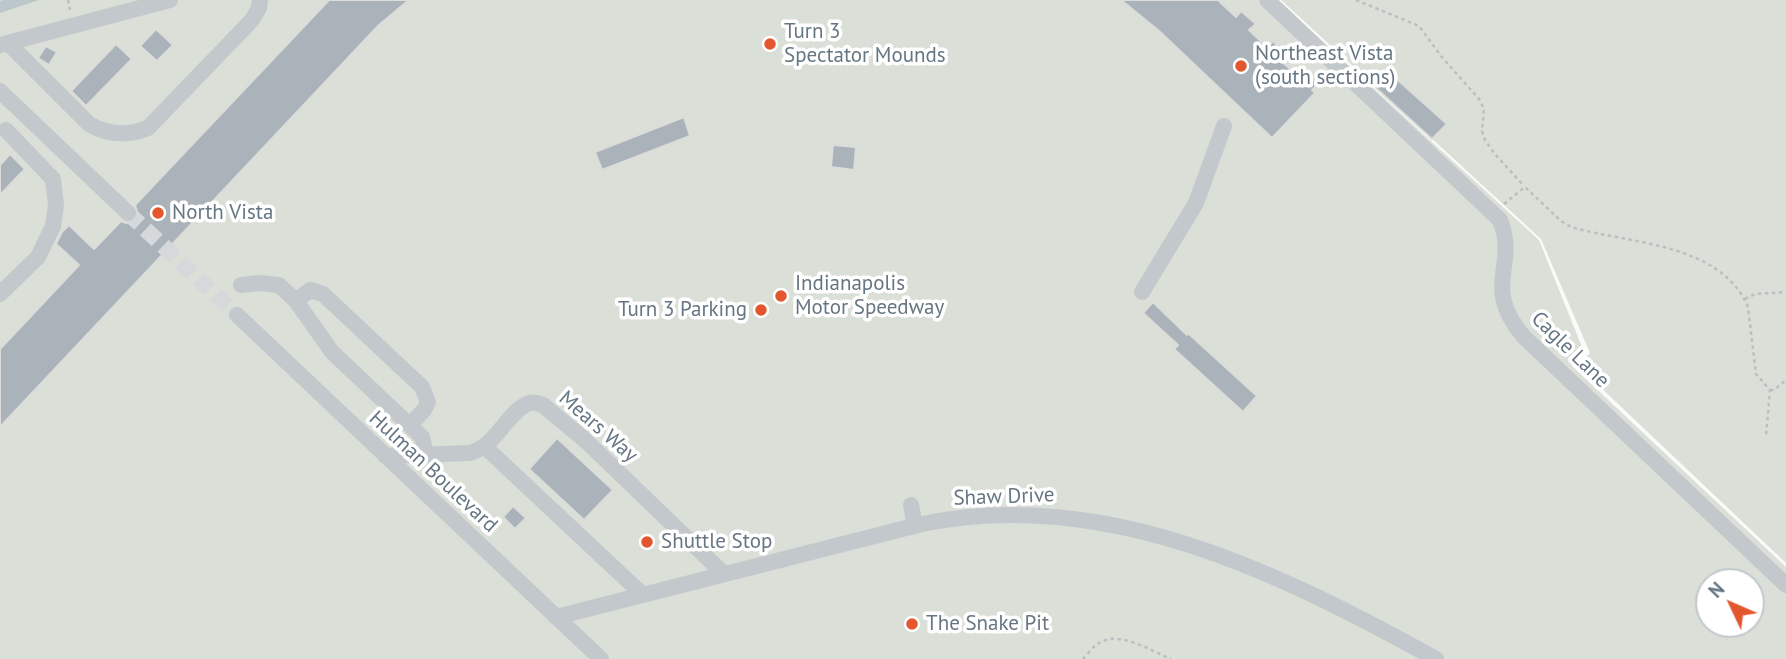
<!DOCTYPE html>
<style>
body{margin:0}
#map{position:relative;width:1786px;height:659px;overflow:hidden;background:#fafaf8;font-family:"PT Sans",sans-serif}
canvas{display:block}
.north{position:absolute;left:1695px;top:568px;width:70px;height:70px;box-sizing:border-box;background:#fff;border:2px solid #c1c8cd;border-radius:50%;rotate:314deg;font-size:19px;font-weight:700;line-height:28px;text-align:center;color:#657683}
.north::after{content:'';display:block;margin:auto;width:24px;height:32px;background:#e4572e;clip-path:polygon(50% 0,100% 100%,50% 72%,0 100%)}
</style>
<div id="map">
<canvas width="1786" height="659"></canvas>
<div class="north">N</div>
</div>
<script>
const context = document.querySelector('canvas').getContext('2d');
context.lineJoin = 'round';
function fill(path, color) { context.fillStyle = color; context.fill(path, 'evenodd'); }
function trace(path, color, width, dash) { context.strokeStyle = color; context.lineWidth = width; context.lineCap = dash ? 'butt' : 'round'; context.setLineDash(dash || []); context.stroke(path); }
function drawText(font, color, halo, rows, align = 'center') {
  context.font = font + ' "PT Sans",sans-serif'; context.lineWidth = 7; context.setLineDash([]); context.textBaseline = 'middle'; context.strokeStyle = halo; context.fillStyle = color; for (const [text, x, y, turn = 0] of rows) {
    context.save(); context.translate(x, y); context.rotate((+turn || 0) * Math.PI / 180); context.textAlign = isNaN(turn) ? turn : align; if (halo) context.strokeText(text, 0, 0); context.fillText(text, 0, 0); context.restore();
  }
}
fill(new Path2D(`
 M0,0h1277l262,240 45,112 -12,14 214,201v92h-1786zM1709,582h42v42h-42z
 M1281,0h505v563l-208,-197 12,-13 -49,-114z`), '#dadfd7');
fill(new Path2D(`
 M4,0h35l-39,13v-12z`), '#bbc7cb');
const building = new Path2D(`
 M329,0h80l-30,25 -379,402v-78l79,-84 -23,-21 6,-12 7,-7 25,24 27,-28 5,2 9,-2 3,-6 -3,-10z
 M1121,0h97l18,17 5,-6 15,13 -7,6 18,17 6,-6 13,13 -6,6 19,17 5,-6 14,13 -6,6 3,3 -43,45 -113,-107z
 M156,29l17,16 -16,16 -17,-15z
 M116,44l16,15 -46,47 -15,-15z
 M46,46l11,6 -8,13 -11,-7z
 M1390,73l57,51 -15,15 -56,-51z
 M684,117l6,19 -88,34 -7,-18z
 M833,145l23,2 -2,23 -23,-3z
 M10,154l15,15 -25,26v-30z
 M1153,302l34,33 1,-2 69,63 -14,16 -69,-63 4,-4 -35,-32z
 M557,438l56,52 -29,30 -55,-51z
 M513,506l13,12 -11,11 -12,-12z`);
fill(building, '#aab3b9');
trace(building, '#dcdcda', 2);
trace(new Path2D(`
 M128,213l109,102`), '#d5d9db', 16, [16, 8]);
trace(new Path2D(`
 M68,0l2,10
 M1356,0l63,26 22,30 38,43 5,10 -2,22 3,9 9,13 30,33
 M1504,204l21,-17 36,34 10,6c58,17 149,15 177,80l8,67 14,16 -4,46
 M1745,299l10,-5 31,-2
 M1770,390h4l12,-10
 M1083,659c5,-5 10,-13 16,-16 21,-13 52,8 72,16`), '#bbbfc2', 2.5, [3.5, 3.5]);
trace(new Path2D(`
 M1267,0l233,220c19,47 -20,65 24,117l262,248
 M8,43l81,81c19,11 39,12 59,4l104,-108 7,-12 1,-8
 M0,45l170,-45
 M0,91l128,122
 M241,285l18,-2 20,2 17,16 36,51 90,85 4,18
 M1142,292l54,-89 28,-77
 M0,294l38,-37 15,-31 3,-21 -3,-26 -47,-49
 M296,301l14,-11 13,4 99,93 6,15 -4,8 -14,15
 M237,315l364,344
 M484,446l159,149
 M385,456l85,-3c27,-8 36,-39 57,-49 5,-3 11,-1 16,1l43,36 137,132
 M911,505l4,21
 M556,617l366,-93c183,-38 358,49 514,135`), '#c3c8cc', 16);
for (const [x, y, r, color] of [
 [770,44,7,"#e4572e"],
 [1241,66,7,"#e4572e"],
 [158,213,7,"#e4572e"],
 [781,296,7,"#e4572e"],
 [761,310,7,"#e4572e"],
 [647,542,7,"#e4572e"],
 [912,624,7,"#e4572e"]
]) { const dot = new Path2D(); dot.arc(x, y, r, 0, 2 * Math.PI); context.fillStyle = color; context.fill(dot); trace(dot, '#fff', 2.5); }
drawText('21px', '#657683', '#fff', [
 ["Turn 3",784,32],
 ["Spectator Mounds",784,56],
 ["Northeast Vista",1255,54],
 ["(south sections)",1255,78],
 ["North Vista",172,213],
 ["Indianapolis",795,284],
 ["Motor Speedway",795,308],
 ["Turn 3 Parking",747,310,"right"],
 ["Shuttle Stop",661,542],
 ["The Snake Pit",926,624]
], 'left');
drawText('21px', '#657683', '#fff', [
 ["Cagle Lane",1570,350,44],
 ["Mears Way",598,427,41],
 ["Hulman Boulevard",433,472,43],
 ["Shaw Drive",1004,497,-2]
]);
</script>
